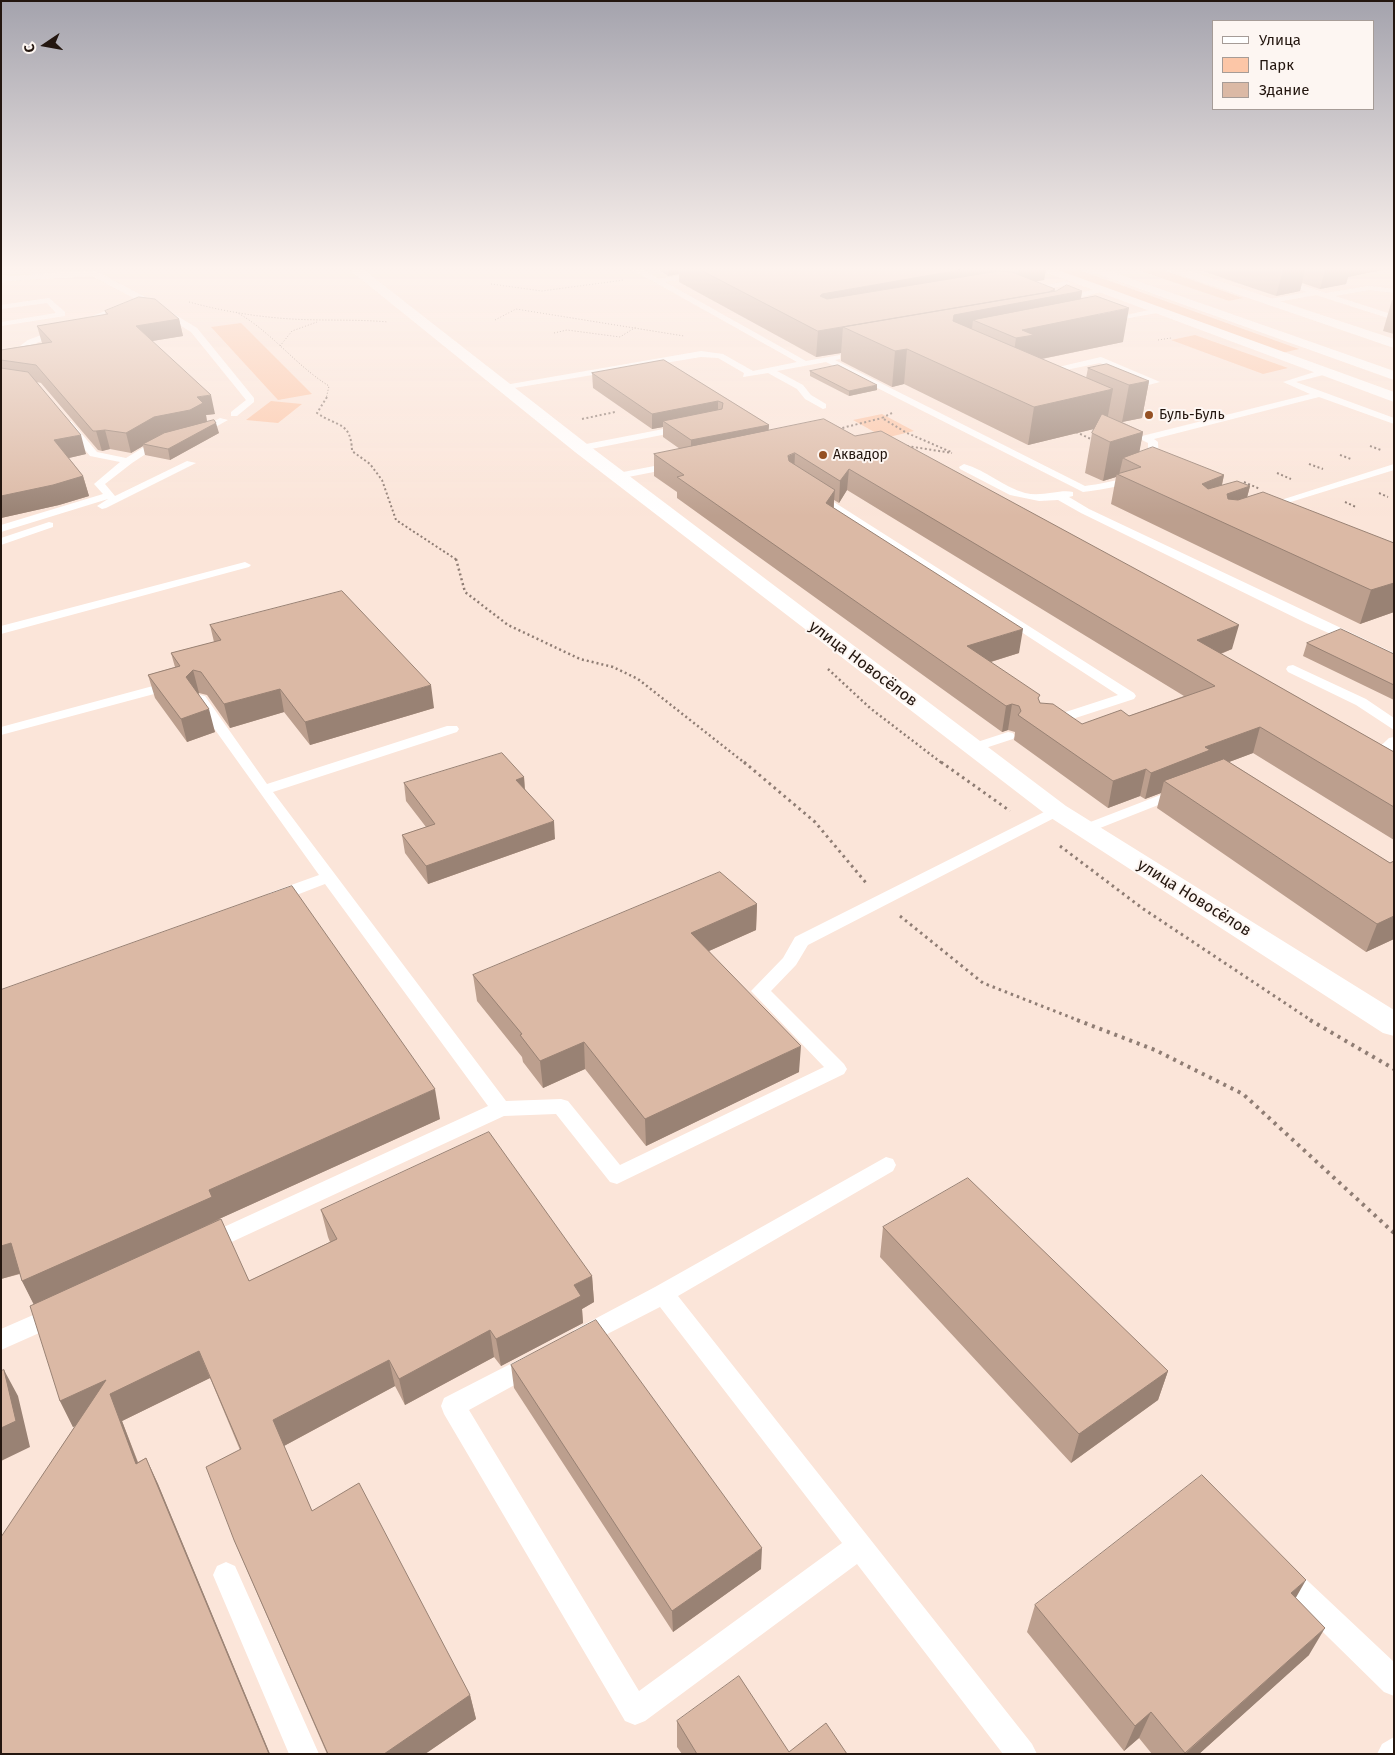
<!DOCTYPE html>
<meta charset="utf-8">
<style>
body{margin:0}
#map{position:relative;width:1395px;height:1755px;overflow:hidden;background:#fbe5d9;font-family:"Fira Sans",sans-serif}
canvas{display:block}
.frame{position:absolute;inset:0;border:2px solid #23160f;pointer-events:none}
.legend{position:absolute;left:1212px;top:20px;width:162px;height:90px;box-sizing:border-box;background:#fdf6f2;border:1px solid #a69c97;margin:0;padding:6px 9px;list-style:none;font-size:15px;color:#23160f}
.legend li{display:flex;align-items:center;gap:10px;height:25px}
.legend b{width:25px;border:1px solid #a69c97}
.north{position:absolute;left:20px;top:20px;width:50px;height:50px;-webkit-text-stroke:4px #fdf6f2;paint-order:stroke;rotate:258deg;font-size:14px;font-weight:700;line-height:20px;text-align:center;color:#23160f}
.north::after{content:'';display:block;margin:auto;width:18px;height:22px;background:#23160f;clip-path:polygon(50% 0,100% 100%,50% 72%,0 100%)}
</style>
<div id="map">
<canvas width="1395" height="1755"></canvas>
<div class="frame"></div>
<ul class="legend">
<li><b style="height:6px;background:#fff"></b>Улица</li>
<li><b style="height:14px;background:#fcc6a7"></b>Парк</li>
<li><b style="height:14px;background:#dbb9a5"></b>Здание</li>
</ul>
<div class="north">С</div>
</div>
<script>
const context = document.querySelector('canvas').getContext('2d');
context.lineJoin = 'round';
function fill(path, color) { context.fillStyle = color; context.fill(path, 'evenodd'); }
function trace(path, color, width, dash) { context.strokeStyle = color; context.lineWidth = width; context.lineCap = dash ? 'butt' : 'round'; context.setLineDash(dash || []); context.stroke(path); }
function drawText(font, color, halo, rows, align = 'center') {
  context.font = font + ' "Fira Sans",sans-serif'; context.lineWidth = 4; context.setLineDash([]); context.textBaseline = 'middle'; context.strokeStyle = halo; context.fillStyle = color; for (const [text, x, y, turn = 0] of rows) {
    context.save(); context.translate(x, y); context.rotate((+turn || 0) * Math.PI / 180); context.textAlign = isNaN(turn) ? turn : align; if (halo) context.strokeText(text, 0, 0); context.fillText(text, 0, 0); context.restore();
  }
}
fill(new Path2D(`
 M1056,270h23l220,79 -17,4z
 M1138,270h25l80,28 -14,3z
 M241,323l71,71 -34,6 -67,-73z
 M1195,335l93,33 -25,6 -92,-34z
 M271,401l31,3 -24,19 -32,-3z
 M882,414l32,17 -29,7 -32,-18z`), '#fcc6a7');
trace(new Path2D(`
 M491,284l51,7 82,-11
 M189,302c33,9 68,15 103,17 32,2 64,0 96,3
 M236,312c35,19 59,53 93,74l-3,13
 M495,320l21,-11 168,27
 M554,333l13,-3 53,7 16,-10
 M1158,340l13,-2
 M280,346l12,-15 25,-9`), '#8f7d74', 1, [1, 2]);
trace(new Path2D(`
 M327,397l-10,16c20,14 34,8 35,38l18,13 12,16 14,40 61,40
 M892,413l-10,5 25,15 44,19
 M582,419l33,-7
 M838,429l44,-11
 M1076,432l17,8
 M907,446l45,7
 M1370,446l11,4
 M1340,455l11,4
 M1309,464l14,5
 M1277,473l14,6
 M1244,482l16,7
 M1379,493l9,4
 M1345,502l11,5`), '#8f7d74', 2, [2, 2.5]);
trace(new Path2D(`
 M456,559l9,33 43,33 72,34 33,8 25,12 108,85
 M828,669l42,39 73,56`), '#8f7d74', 2.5, [2, 3]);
trace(new Path2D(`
 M744,762l71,60 52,62
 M941,762l69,49
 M1060,846l82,62 170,113
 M900,916l83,67 97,38`), '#8f7d74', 3, [2.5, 4]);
trace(new Path2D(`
 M1077,1020l78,30 88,44 151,139
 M1310,1020l84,49`), '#8f7d74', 4, [3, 5]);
fill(new Path2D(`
 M633,270h9l17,9 57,-9h20l-71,12 141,79 34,-6v4l-5,1 250,126c14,-2 56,-8 62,-23 2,-5 1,-14 1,-20l-6,-3v-4l168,-42 -27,-12 41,-13 4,3 -1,2 -31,8 98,36v6l-75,-27 -165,42 4,3c0,7 2,17 -2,24 -9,17 -55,24 -73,26l-257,-130 -49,9 26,14 8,10 15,9v4l-3,1 -18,-10 -8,-10 -29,-16 -25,4 1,-4 -26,-15 -17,-1 -199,33v-4l3,-1 196,-34 22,3 30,17 44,-9z
 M1245,270h11l70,23 43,-7 25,3v4l-25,-3 -34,6 59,19v5l-78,-25 -51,9v-4l42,-8z
 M82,271l15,1 54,28 46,28 57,70v4l-17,14h-6v-4l15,-12 -55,-68 -46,-28 -53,-28 -87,5 -4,-2 4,-2z
 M1066,281l4,2 -1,2 -42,7 -4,-2z
 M1098,288h3v4l-39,10 -4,-2z
 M49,298l16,14v4l-64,10v-4l55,-9 -9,-10 -46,6v-4z
 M124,304l7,2 -97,38 -33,23v-7l27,-20z
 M1154,309l4,2 -1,2 -50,9 -4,-2z
 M1101,357l59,25 -35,9v-4l22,-5 -47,-19 -59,12 -4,-3z
 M220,418l8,2 -27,15 -8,-2z
 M65,421h6l26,31 29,6 33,-20 8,2 -35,23 -27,21 10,12 72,-35 9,2 -90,45 -4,1 -5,-3 11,-7 -107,33v-7l102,-31 -9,-10 26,-22 -30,-6 -25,-31z
 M684,425l5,3 -2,2 -106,21 -5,-3 5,-3z
 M675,462l4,1v4l-61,12 -5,-3 5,-3z
 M964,464c22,6 39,23 61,29 18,4 35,-4 48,-1v4l-4,1 20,12 305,144v9l-88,-39 -225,-110 -23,-13 -19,1 -29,-6 -50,-26 -1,-2z
 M1394,464v6l-126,39 -4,1 -5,-3z
 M815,490l319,203 2,3 -2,3 -80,26h-10l-2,-3 2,-3 74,-24 -307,-200v-4z
 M49,522l4,1v4l-52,18v-7z
 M245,562l6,3 -2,2 -248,67v-8z
 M1293,665l73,34 28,19v12l-38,-25 -68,-33 -2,-3 2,-3z
 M164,683l7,4 -2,3 -168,45v-8z
 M200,695l5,1 62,88 180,-58h10l2,3 -2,3 -184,60 233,309 55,-2 7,2 52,64 204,-98 -73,-76 32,-33 12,-21 257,-129h10l3,3 -3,3 -254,131 -12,20 -25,26 73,73 3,5 -3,5 -227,110 -7,-2 -54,-68 -52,2 -294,136 -8,-3 -3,-6 3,-6 286,-131 -163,-222 -44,17h-12l-2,-4 2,-4 50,-18 -126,-176z
 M1008,732l5,1 2,3 -2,3 -40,13 -7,-4 2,-3z
 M1394,737v12l-10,9 1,4 9,5v10l-21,-10 -4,-10 20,-19z
 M1181,787l7,4 -2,3 -96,38h-10l-3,-3 3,-3z
 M886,1157l7,2 3,6 -3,6 -215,125 354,448 5,10h-34l-146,-190 -212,157 -10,4 -10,-4 -181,-307 -3,-8 3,-8 80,-41 8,-3 8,3 4,7 -4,7 -71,39 170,281 203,-148 -182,-236 -78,40 -8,-3 -4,-7 4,-7 81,-43z
 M56,1305l8,3 3,7 -3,7 -63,28v-21z
 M226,1562l9,4 84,188h-30l-76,-179 4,-9z
 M1284,1563l9,4 101,95v34l-10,-4 -109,-107 -4,-9 4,-9z
 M1394,1737v17h-17l5,-10z`), '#fff');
fill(new Path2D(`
 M350,270h14l223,174 479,362 328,204v26l-11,-3 -335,-217 -473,-364z
 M1040,270h18l336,122v10z
 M1167,270h19l208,69v9z
 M5,275l6,4 -10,5v-8z`), '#fff');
fill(new Path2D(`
 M1087,270h19l288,101v9z`), '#fff');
fill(new Path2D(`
 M659,270h387l-2,10 -8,1 19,11 27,-1 -1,8 42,43 -81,17 44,19 2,-10 61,13 -7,37 -20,4 21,10 -4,20 85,23 -2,10 28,1 -3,11 147,46v69l-34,12 -249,-120 5,-27 -13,4 -18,-8 7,-40 2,-4 -66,16 -124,-61 -12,3 -51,-26v-8l-25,4 -137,-75v-8l-11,2z
 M1199,270h183l-34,7 -2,7 -26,5 -18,-6 -2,8 -24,5z
 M1392,300h2v34l-11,-3z
 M105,311l74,8 4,17 -31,5 63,73 -9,1 1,7 12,11 -49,27 -25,-5 -2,-9 -12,7 -21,-4 -8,2 -4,-1 -57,-67 -4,-1 49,72 -17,4 14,18 6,20 -30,9 -58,13v-168l41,-7 -5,-17 69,-11z
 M664,360l105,65 -1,5 464,219 -11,5 173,98v88l-141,-87 -24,9 161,101 4,-2v78l-28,13 -209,-144 4,-15 -16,6 -5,-3 -32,12 -94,-68 1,-7v-1l-7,-2 -6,2 -325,-234v-6l-23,-16v-22l26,-5 -17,-12v-10l-11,2 -59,-41 -1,-15zM847,490l337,206 -55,20 -47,8 -42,-21 -1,-2 -48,-39 28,-9 -185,-145v-8l5,3z
 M810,371l67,19 -28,6 -39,-20z
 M210,625l224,83 -124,37 -26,-33 -54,16 -23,-33 -8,-2 -1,1 17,38 -28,10 -32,-44 -7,-23 27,-8 -4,-14 43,-11z
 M1307,643l87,11v46l-91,-44z
 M524,777l1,12 30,50 -127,45 -23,-31 -3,-18 24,-8 -20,-26 -2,-18z
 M757,904l-1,26 -47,21 90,121 -153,74 -61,-77 -42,19 -20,-26 -1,-5 -45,-56 -4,-26z
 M1,990l439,129 -221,100 30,62 81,-39 -2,-5 -7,-27 271,66 2,26 -12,7 1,14 -82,43 -7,-9 -89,48 -10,-19 -111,60 28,65 158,184 6,24 -51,35h-98l-93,-214 6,-90 -30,-72 -88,43 16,41 8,-4 12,26 112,270h-269l1,-217 73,-111 -2,1 -13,-26 -26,-97 -12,-23 -2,-7 -19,5z
 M883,1227l285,144 -10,29 -87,63 -191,-206z
 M511,1365l250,204 -88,63 -159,-244z
 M1296,1598l13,57 -110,99h-47l-13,-16 -15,13 -97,-119 8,-27z
 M677,1721l112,31 58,2h-165l-5,-7z`), '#bc9f8e');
fill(new Path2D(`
 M668,270h11v4l-11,2z
 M960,270h37l-2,17 -174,31 -1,-22 2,-2z
 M1018,270h28l-2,10 -12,2 -16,6z
 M1283,270h22l-5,21 -24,5z
 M1325,270h57l-34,7 -2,7 -26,5z
 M1055,289l-1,7 28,-5 -5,28 52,-11 -6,34 -92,19 -20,12 5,-35 -43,-18 -3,25 -126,-18z
 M179,319l4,17 -43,7 -4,-17z
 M843,327l-2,26 -25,4 2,-26z
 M907,349l-3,35 -12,3 3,-36z
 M1149,381l-7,37 -20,4 7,-37z
 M877,385v5l-28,6v-5z
 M1113,389l-7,37 -78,19 6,-38z
 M211,395l4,19 -9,1 1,7 -64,22v2l-12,7 -5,-20 28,-16 43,-20z
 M718,401v15l-55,5v6l-11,2v-15z
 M216,423l3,10 -49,27 -2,-11z
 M769,425l-1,15 -77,16v-16z
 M105,430l5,19 -8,2 -6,-20z
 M1143,432l-6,33 -14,-7 -4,17 -2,-1 -1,3 -13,4 7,-39z
 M81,435l5,19 -26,6 -6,-20z
 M795,453l-1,21 -7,3 1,-21z
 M849,469l-2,21 -8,13 1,-22z
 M1224,475l-7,31 -15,-22z
 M83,476l6,20 -30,9 -58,13v-22z
 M1250,486l-8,31 -17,6 2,-29z
 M835,490l-2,22 -7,-9z
 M1394,583v29l-34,12 11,-34z
 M1239,625l-7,24 -41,16 6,-25z
 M1023,629l-4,24 -55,17 3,-24z
 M193,670l6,23 -8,7 -5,-23z
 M431,685l3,23 -124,37 -5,-23z
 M280,689l4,23 -54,16 -6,-24z
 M1012,704l-4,26 -6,2 4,-26z
 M209,709l6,23 -28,10 -6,-23z
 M1260,727l-7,26 -48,18 -41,10 -3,12 -16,6 6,-26 54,-26z
 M1146,769l-6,27 -32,12 5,-27z
 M524,777l1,18 -9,-15z
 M554,821l1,18 -127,45 -2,-18z
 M757,904l-1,26 -65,29v-26z
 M1394,916v23l-28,13 11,-28z
 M584,1042l1,27 -42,19 -3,-27z
 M801,1046l-2,26 -153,74 -1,-27z
 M435,1089l5,30 -221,100 -182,92 -15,-30 187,-91z
 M11,1243l14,29 -24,7v-33z
 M592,1276l2,26 -12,7 1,14 -82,43 -5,-27 78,-54z
 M490,1330l4,27 -89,48 -6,-26z
 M199,1351l11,27 -88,43 26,69 -12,-26 -21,-56 -42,19 -13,-26 46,-21z
 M389,1360l6,26 -113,61 -9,-27z
 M4,1370l14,26 12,51 -29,14v-33z
 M1168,1371l-10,29 -87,63 8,-29z
 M146,1458l12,26 112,270h-1z
 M762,1548l-1,21 -88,63 -1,-21z
 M1306,1580l-16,28 1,-15z
 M1325,1628l-16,27 -110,99h-14z
 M470,1695l6,24 -51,35h-41z
 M1151,1712l-12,26 -15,13 11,-25z`), '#998274');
const building = new Path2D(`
 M701,270h259l-138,24 -2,2 7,3 171,-28 14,1 43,17 -6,3 -231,39z
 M1067,285l15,6 -128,24 -1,6 160,68 -79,18 -127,-58 -12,2 -52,-24 213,-36z
 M1096,296l33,12 -107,22 12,5 -18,3 -43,-18z
 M139,297l16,2 24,20 -43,7 75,69 -14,2 6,6 -13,7 -36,7 -28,16 -21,-3 -9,1h-3l-57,-66 -35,-5v-10l51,-8 -15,-16 71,-12 -3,-3z
 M664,360l105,65 -78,15 -28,-19 59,-12 1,-6 -5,-2 -66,13 -60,-41z
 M1107,364l42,17 -20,4 -41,-17z
 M838,365l39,20 -28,6 -39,-20z
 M1,368l27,4 53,63 -27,5 29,36 -30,9 -52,11z
 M1102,414l41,18 -33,10 -18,-9z
 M824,419l31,17 26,-5 358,194 -42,15 197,112v55l-134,-80 -55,20 5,3 -59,23 -5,-4 -33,12 -95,-66 3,-4 -2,-5 -7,-2 -6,2 -329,-229 7,-2 -30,-21zM795,453l45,28 9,-12 366,217 -86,30 -8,-6 -39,14 -29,-20 -13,-1 -2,-5 2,-3 -73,-49 56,-17 -197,-126 9,-13 -46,-29 -1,-5z
 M214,420l2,3 -48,26 -25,-5 21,-11z
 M1153,447l71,28 -22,9 6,5 29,-8 13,5 -23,8 1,5 10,1 25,-8 131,51v40l-23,7 -254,-116 24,-7 -18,-9z
 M342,591l89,94 -126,37 -25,-33 -56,15 -23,-32 -8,-2 -7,7 23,32 -28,10 -33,-44 32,-9 -9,-13 50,-13 -11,-15z
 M1341,629l53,25v31l-87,-42z
 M502,753l22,24 -8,3 38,41 -128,45 -24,-31 33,-11 -31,-41z
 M1224,759l166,104 4,-2v55l-17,8 -213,-143z
 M720,872l37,32 -66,29 110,113 -156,73 -61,-77 -44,19 -20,-26 2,-1 -49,-59z
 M292,886l143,203 -226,101 3,7 -190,84 -11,-38 -10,3v-256z
 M489,1132l103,144 -18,9 7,11 -85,43 -6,-9 -91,49 -10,-19 -116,60 39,91 47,-28 111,212 -86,59h-56l-94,-214 -28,-73 35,-18 -42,-98 -89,43 26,70 10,-6 123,296h-268v-217l105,-157 -46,21 -30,-95 191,-87 28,62 88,-42 -16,-29z
 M968,1178l200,193 -89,63 -196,-207z
 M596,1320l166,228 -90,63 -161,-246z
 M4,1370l12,51 -15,7v-57z
 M1202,1475l104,105 -15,13 34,35 -140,125 -34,-41 -16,14 -100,-121z
 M739,1676l50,76 37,-29 21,31h-150l-20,-33z`);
fill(building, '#dbb9a5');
trace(building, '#998274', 1);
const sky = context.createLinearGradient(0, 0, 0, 516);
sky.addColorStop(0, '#a4a3ad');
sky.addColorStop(0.52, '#fdf3ee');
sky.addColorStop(1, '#fdf3ee00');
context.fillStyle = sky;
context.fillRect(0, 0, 1395, 516);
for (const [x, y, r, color] of [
 [1149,415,5,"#955124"],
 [823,455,5,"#955124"]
]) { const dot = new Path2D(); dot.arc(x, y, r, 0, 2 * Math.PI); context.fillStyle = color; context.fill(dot); trace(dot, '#fdf6f2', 2); }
drawText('14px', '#23160f', '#fdf6f2', [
 ["Буль-Буль",1159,415],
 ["Аквадор",833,455]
], 'left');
drawText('16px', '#23160f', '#fdf6f2', [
 ["улица Новосёлов",863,664,37],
 ["улица Новосёлов",1194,898,32]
]);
</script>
